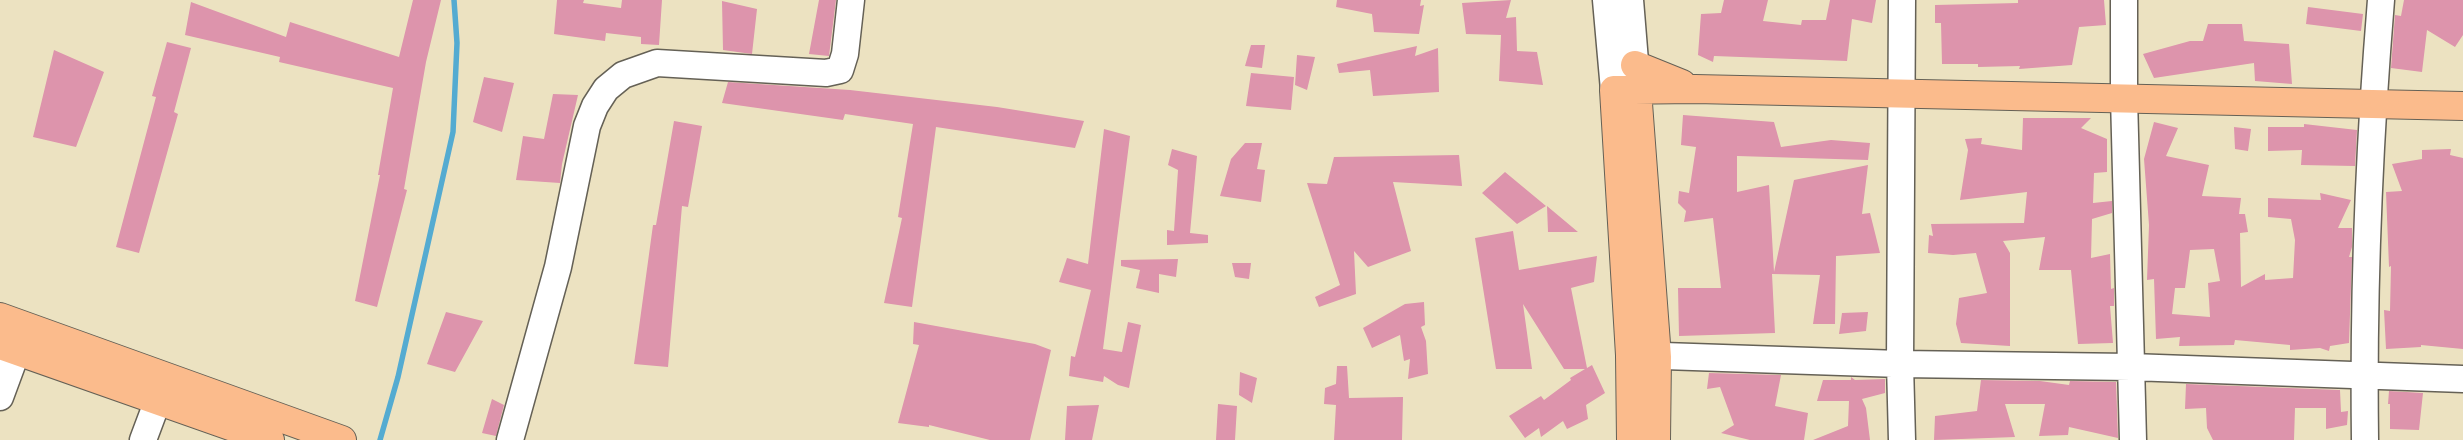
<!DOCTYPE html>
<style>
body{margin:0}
canvas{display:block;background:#ece2c1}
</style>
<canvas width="2463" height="440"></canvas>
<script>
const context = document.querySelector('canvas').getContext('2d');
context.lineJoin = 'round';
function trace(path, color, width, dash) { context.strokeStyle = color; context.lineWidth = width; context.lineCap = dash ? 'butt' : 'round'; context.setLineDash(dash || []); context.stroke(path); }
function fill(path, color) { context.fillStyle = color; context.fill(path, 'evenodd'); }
trace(new Path2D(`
 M380,440l18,-63 55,-245 4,-89 -3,-43`), '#54abd1', 5.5);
fill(new Path2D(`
 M413,0h28l-15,62 -22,127 3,1 -30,117 -22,-6 25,-126h-2l15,-87 -114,-26 1,-5 -95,-22 6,-33 95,35 4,-15 109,35z
 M557,0h27l-1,3 38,5 1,-8h40l-3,45 -18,-1v-7l-35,-4 -1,8 -51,-7z
 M819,0h17l-7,56 -20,-2z
 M1337,0h84l-1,6 4,-1 -5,29 -45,-2 -2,-18 -36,-7z
 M1511,0l-5,18 10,-1 1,34 20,1 6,33 -44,-4 2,-46 -35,-1 -4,-31z
 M1724,0h44l-5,21 38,4 1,-5h24l4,-20h46l-4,23 -20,-4 -5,42 -133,-5 -1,6 -15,-7 3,-41 20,-1z
 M2018,0h86l2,25 -27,2 -7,38 -53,4 1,-3 -42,1v-3h-36l-1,-41h-6v-18l83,-2z
 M2404,0h59v35l-8,12 -28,-17 -5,42 -31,-4 4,-53 6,1z
 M722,1l35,8 -5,45 -29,-4z
 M2308,7l55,7 -2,17 -55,-7z
 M2208,24h34l2,17 45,3 3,40 -37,-3 -1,-18 -100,15 -11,-24 47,-13h13z
 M167,42l24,6 -17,64 4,2 -39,139 -23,-6 40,-150 -4,-1z
 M1251,45h14l-3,23 -17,-2z
 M1417,46l-2,10 23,-8 1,44 -66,4 -3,-26 -31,3 -2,-9z
 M54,50l50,22 -28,75 -43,-10z
 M1297,55l18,2 -8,33 -12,-5z
 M1251,73l43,4 -3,33 -45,-4z
 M484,77l30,6 -12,49 -29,-10z
 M728,82l122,8 147,17 87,14 -9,27 -139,-21 -24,180 -28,-4 18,-85 -4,-1 15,-93 -68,-10 -2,6 -121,-17z
 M553,94l25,1 -16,69 -2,19 -44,-3 7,-44 21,3z
 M1683,115l91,7 7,25 50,-7 39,3 -2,17 -131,-4v36l32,-7 5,87 20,-92 74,-15 -6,49 8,-1 10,40 -44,3 -1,68h-22l7,-49 -48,-1 3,59 -96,3 -1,-48h43l-8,-70 -29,4 2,-11 -8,-8 1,-12 10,2 7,-46 -15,-2z
 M2023,118h68l-10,10 26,11v33l-13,1 -1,30 19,-2v12l-20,6 -1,39 19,-4 1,35 3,-1v18h-4l3,37 -35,1 -7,-74h-32l6,-33 -42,4 7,12v93l-49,-3 -5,-19 3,-26 28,-5 -11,-40 -23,2 -25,-2 1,-18 4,1 -2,-12 93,-1 3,-31 -67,8 8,-50 -3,-11 17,-1 -1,6 41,6z
 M674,121l28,5 -14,81 -6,-1 -14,161 -34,-3 19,-139h3z
 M2154,122l24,6 -12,28 43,9 -7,31 39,2 -2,16h6l3,18 -8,1 1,54 24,-13v6l28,-2 2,-38 -4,-21 -23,-2v-19l53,2 -1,-7 31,7 -13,28h14v19l-3,10h3l-3,86 -19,3 -1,5 -9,-3 -30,2v-5l-55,-5 -1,5 -55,1 1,-9 -24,2 -2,-60 -7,1 2,-55 -5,-66zM2214,249l6,32 -12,2 2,34 -38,-3 3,-26h10l5,-38z
 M2304,124l53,6 -2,36 -54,-1 1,-15 -34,1v-24h36z
 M2234,127l17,2 -3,22 -13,-2z
 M1104,129l26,7 -27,213 19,3 6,-30 13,3 -12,63 -11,-3 -14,-9 -1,6 -34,-6 2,-20 4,1 16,-67 -32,-8 8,-24 21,6z
 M1245,143h17l-5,26 8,1 -4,32 -41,-6 11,-37z
 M1172,149l25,7 -7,77 18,2v8l-41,2v-15l7,1 4,-61 -10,-5z
 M2451,149l-1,6 13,3v191l-42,-4v2l-35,2 -2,-39 6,1 1,-45 -2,1 -3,-75 16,-1 -10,-27 30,-5v-9z
 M1459,155l3,31 -69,-4 18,69 -43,16 -14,-16 2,43 -37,13 -4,-10 25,-12 -33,-102 20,1 7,-27z
 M1505,172l41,34 -29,18 -35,-31z
 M1547,206l31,26h-30z
 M1513,231l6,39 78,-14 -3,26 -23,6 16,80 5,-3 13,28 -19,12 2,14 -21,10 -4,-8 -22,16 -2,-9 -14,10 -16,-22 32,-20 3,4 27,-20 -1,-2 15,-9h-21l-41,-65 9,65h-36l-21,-131z
 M1178,259l-2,18 -17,-3v19l-23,-5 4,-18 -19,-4v-6z
 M1232,263h19l-2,16 -14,-2z
 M1424,302l1,23 -4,2 5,14 2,33 -20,5 2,-20 -6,2 -4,-26 -28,13 -9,-20 42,-24z
 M446,312l37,9 -28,51 -28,-8z
 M1868,312l-2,19 -27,3 3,-21z
 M914,322l121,22 16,6 -21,90h-40l-61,-15v2l-31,-4 21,-78 -6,-1z
 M1337,366h10l2,32 54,-1 -1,43h-68l2,-35 -12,-1 1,-16 11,-4z
 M1240,372l17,6 -5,25 -13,-8z
 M1709,373l72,2 -6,31 33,7 -4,27h-54l-29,-7 13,-8 -14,-38 -13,2z
 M1851,377l4,3 30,-1v14l-23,6 4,9 4,32h-57l35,-14 1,-25h-32l6,-21h28z
 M1981,380l59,1 29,4 1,-4 46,1 2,56 -49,-11 -1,8 -29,1 6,-32h-40l10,33 -81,3 1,-24 42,-5z
 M2186,384l154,6 1,22 7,-1 -1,14 -21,4v-21h-31l-1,32h-81l-6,-12 -1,-20 -21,1z
 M2389,391l34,2 -4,37 -29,-1v-25h-2z
 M492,399l12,6 -8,31 -14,-3z
 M1218,404l19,2 -2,34h-19z
 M1099,405l-7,35h-27l2,-34z`), '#dd94ac');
const minor = new Path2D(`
 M1606,0l8,90
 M1630,0l7,86
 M1902,0l-2,364 2,76
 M2124,0v97l9,343
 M1634,355l266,9 231,3 332,12
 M0,397l17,-46
 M143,440l15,-40
 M510,440l48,-173 29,-141 8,-20 11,-17 17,-14 34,-12 169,10 14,-3 5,-16 6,-54
 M2365,440c-2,-147 4,-294 16,-440`);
const major = new Path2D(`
 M1635,65l47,19
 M1637,90l20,267 -1,83
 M0,317l342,123
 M0,345l270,95
 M1631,440l-1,-85 -16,-265 81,-1 768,17`);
trace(minor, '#656156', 29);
trace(major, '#656156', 30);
trace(minor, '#fff', 26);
trace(major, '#fbbb8c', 28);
</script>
